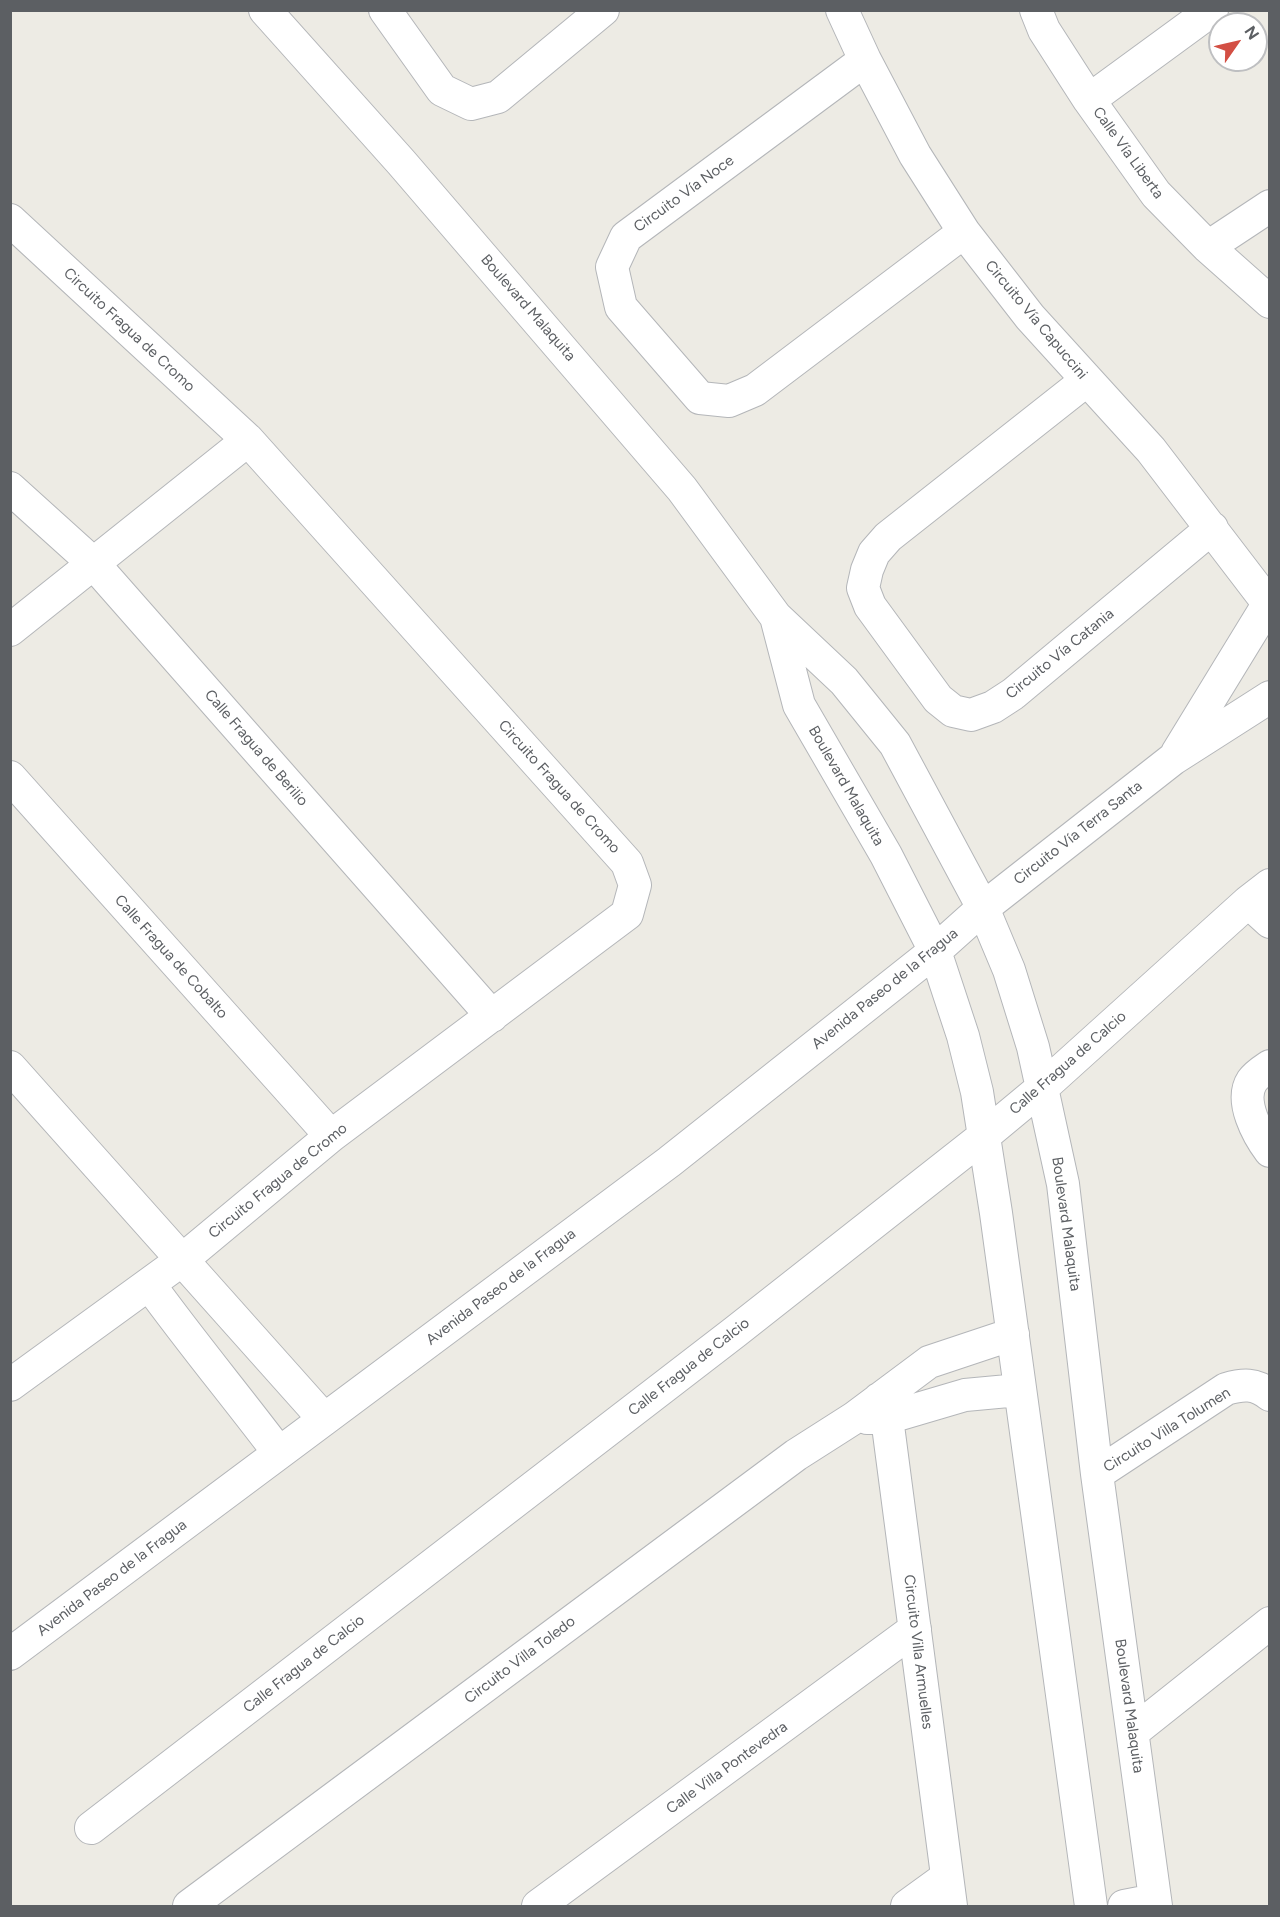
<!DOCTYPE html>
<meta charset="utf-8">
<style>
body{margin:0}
#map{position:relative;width:1280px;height:1917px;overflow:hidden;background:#edebe4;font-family:Figtree,sans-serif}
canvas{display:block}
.frame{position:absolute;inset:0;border:12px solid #5c5f63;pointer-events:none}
.north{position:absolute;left:1208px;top:12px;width:60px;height:60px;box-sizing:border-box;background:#fff;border:2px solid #bebfc1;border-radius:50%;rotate:56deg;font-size:16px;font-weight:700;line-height:24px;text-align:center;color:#5c5f63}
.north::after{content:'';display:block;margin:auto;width:21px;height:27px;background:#d34f44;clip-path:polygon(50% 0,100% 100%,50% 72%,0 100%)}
</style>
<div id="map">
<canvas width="1280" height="1917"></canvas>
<div class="frame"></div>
<div class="north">N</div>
</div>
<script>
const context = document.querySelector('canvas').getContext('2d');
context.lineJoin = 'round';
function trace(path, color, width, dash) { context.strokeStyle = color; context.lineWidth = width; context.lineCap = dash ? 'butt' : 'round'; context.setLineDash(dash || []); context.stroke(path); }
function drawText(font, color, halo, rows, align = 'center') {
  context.font = font + ' Figtree,sans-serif'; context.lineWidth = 6; context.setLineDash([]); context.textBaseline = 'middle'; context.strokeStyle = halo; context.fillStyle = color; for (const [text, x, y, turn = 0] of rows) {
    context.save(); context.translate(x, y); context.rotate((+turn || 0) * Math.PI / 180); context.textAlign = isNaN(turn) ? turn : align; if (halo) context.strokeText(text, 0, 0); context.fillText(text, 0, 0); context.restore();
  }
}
const minor = new Path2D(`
 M265,10l136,152 281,327 94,128 68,64 51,63 88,164 26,62 24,77 30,137 34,290 59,432
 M385,10l57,80 29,14 27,-7 105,-87
 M842,10l23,50 50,95 49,77 66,85 121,133 117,153
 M1036,10l8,20 45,70 67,94 52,53 62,55
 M865,60l-239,177 -14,30 9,40 79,91 29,3 26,-11 209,-158
 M1089,100l123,-90
 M10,220l238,220 379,423 8,22 -8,29 -296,222 -149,124 -172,125
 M1208,247l62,-41
 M1087,380l-199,157 -14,16 -7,17 -4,18 7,18 68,93 15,12 18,4 22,-8 20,-13 199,-166
 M10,488l83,75 399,453
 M776,617l23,88 87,150 49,96 28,85 14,56 19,121 95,693
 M10,630l238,-190
 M1177,753l93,-152
 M10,777l321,359
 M1248,902l22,20
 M1270,1066c-6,4 -14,9 -18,15 -13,20 6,54 18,70
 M10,1067l314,352
 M149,1284c42,58 87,112 130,169
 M879,1399l8,19 64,488
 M867,1418h20l78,-23 54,-5
 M1097,1474l129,-85c17,-5 29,-6 44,6
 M10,1654l659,-492 266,-211 48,-43 190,-149 97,-62
 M1133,1732l137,-109
 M91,1828l644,-496 249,-196 59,-49 205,-185 22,-17
 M189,1906l607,-451 58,-37 75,-56 84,-28
 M538,1906l377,-277
 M907,1906l40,-29
 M1124,1906l31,-6`);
trace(minor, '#b4b6b9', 34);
trace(minor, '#fff', 32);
drawText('15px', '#5c5f63', '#fff', [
 ["Calle Vía Liberta",1128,153,54],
 ["Circuito Vía Noce",684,194,-36],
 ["Boulevard Malaquita",528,308,49],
 ["Circuito Vía Capuccini",1036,320,50],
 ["Circuito Fragua de Cromo",129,330,43],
 ["Circuito Vía Catania",1060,654,-39],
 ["Calle Fragua de Berilio",256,748,49],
 ["Boulevard Malaquita",846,786,60],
 ["Circuito Fragua de Cromo",559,787,48],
 ["Circuito Vía Terra Santa",1078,833,-38],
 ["Calle Fragua de Cobalto",171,957,48],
 ["Avenida Paseo de la Fragua",885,989,-39],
 ["Calle Fragua de Calcio",1068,1063,-41],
 ["Circuito Fragua de Cromo",278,1181,-39],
 ["Boulevard Malaquita",1066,1224,82],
 ["Avenida Paseo de la Fragua",501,1287,-37],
 ["Calle Fragua de Calcio",689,1367,-38],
 ["Circuito Villa Tolumen",1167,1430,-32],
 ["Avenida Paseo de la Fragua",112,1578,-37],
 ["Circuito Villa Armuelles",918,1652,83],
 ["Circuito Villa Toledo",520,1660,-37],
 ["Calle Fragua de Calcio",304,1664,-38],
 ["Boulevard Malaquita",1129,1706,82],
 ["Calle Villa Pontevedra",727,1768,-36]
]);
</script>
